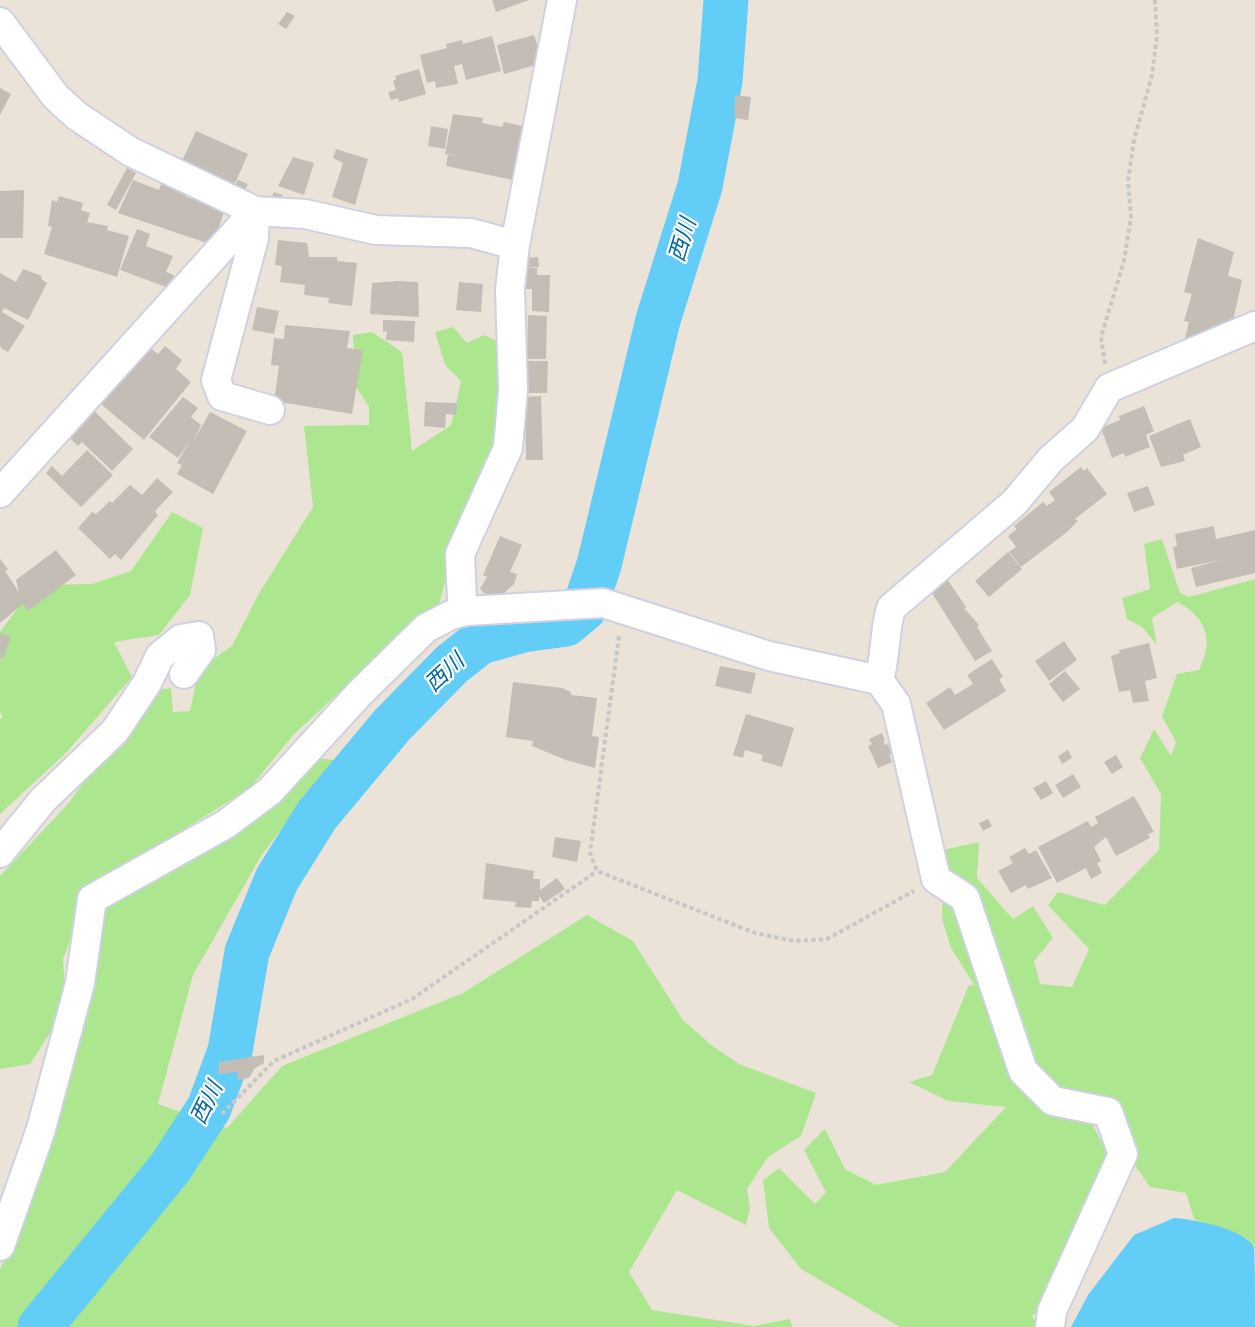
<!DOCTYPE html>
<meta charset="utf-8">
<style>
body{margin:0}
canvas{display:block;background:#ece3d8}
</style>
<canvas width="1255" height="1327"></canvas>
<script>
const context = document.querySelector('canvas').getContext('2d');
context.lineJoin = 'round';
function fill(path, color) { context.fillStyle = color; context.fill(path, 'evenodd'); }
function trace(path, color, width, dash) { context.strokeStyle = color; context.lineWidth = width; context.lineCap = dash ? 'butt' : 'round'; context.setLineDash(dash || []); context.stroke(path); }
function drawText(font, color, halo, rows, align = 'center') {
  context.font = font + ' Raleway,"Noto Sans JP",sans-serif'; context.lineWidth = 4.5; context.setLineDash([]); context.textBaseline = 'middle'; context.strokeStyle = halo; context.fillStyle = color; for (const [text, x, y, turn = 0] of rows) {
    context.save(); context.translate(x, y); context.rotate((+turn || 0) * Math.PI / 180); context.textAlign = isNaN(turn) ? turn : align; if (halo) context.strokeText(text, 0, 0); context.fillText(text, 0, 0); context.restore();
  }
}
fill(new Path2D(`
 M453,327l14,16 17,-8 15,7 5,78 -51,134 -15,53 -35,27 -109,100 -44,54 -158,99 -29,72 3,49 -36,56 -30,5v-193l67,-71 84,-114 20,-3 2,24 17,-1 9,-42 33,-23 26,-51 55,-88 -9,-81 65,-1v-18l-13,-20 -3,-52 19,-3 30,20 10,99 39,-26 10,-44 -16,-16 -10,-33z
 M172,512l31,16 -13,67 -31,40 -45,7 18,35 -66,76 -66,61v-95l3,-2 -3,-6v-79l35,-47 57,-1 39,-13z
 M1162,539l18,54 9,4 66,-18v670l-8,-11 -53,-19 -8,-26 -36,-6 -19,-27 -25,-58 -16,18 21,40 -51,132 -28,24 8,11h-140l-99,-58 -32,-41 -6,-48 16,-12 36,36 11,-12 -22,-42 21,-21 20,40 31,16 69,-13 61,-65 -58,-6 -39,-19 23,-7 37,-90 6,1 -24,-38 -9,-29 1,-43 -9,-24 45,-10 -2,36 36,41 20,-13 20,32 -19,23 6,23 32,3 17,-38 -41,-44 10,-13 47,13 54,-55 2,-56 -21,-36 14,-29 17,27 5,-14 -14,-26 15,-42 22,-4c15,-29 8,-53 -22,-68l-25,16 5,27 -15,-18 -15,-8 -5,-21 28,-9 -6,-45z
 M307,757l27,3 -73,96 -68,119 -35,129 69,24 55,-62 181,-73 124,-78 46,26 50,79 28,25 28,19 77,29 -15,43 -33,21 -21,32 3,19 -4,17 -69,-35 -48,82 23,38 102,16 36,-7 2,8h-792v-58l13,-24 89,-342z`), '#ace790');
fill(new Path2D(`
 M1174,1218c18,1 73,11 80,30 1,12 1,63 1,79h-184l17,-32 46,-60z`), '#62cdf6');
trace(new Path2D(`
 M40,1327l130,-159 39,-60 21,-57 17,-99 30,-73 40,-64 75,-90 60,-61 28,-22 43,-12 43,-6 18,-15 15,-44 59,-245 42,-134 20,-105 6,-81`), '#62cdf6', 45);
fill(new Path2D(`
 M492,0h37l-33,12z
 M287,12l8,4 -9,13 -8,-5z
 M534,35l9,28 -39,11 -7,-29z
 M492,36l9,35 -35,9 -4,-16 -8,2 4,18 -22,4 -1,-7 -8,2 -7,-28 27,-7 -1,-4 16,-4 1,4z
 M419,69l7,25 -27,8 -1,-4 -7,2 -3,-8 8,-2 -3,-9 3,-1 -1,-4z
 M0,88l11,6 -11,21z
 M735,95l16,2 -3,23 -14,-2z
 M453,114l30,4 -1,5 20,4 2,-5 24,5 -10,54 -72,-15 2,-11 9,1 -12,-2z
 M431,126l17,3 -3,20 -17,-3z
 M196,131l52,23 -14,32 -53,-23z
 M336,149l32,10 -13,46 -23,-8 11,-34 -10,-5z
 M293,157l21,6 -10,32 -26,-9z
 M127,168l9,5 -20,37 -9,-5z
 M133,180l26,10 3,-8 26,9 -2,6 39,12 -12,36 -95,-32z
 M238,180l10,4 -3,6 -10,-4z
 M24,190l-1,48h-23v-47z
 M274,192l9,3 -2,4 -9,-3z
 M59,196l24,7 -2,7 9,3 -3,9 21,4 -1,4 22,6 -12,41 -73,-23 8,-27 -4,-1 4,-26 5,2z
 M137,229l13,5 -4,12 27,10 -7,16 8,3 -5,13 -49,-18z
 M1198,238l36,14 -6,24 14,4 -10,46 -38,14 -9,-2 4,-16 -5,-1 8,-27 -8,-2z
 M278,240l29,3 2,14h28v4l20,2 -5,43 -24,-3 1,-5 -25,-3 1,-10 -25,-3 2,-16 -7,-1z
 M538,257l1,10 -14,1v-10z
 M524,268h13v7h13l-1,37 -17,-1v-22h-8z
 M23,269l19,7 -1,3 6,4 -19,37 -24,-12 -2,4 23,14 -17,26 -7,-4 -1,-4v-71l16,9z
 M397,281l21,1 1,35 -49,-3 2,-31z
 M459,282l24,2 -2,28 -25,-2z
 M257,307l22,4 -5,23 -22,-4z
 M528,315l19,1 -1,43h-19z
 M383,320l32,1 -1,21 -28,-2 1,-9 -4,1z
 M285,325l65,6 -3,17 16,2 -11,64 -78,-13 5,-35 -8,-1 3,-27 10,1z
 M145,344l13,10 7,-8 17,14 -6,9 15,13 -47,58 -48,-40z
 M526,361h22l-1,32h-22z
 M541,396l2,64h-17l-1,-63z
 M183,397l15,11 -7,9 10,8 -8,17 17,-30 37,19 -34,63 -36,-20 5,-9 -5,-2 13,-23 -12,18 -29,-21z
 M425,402l32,1 -1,12 -10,-1 -1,14 -21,-2z
 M1144,406l10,25 -8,4 4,12 -25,10 -1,-4 -12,5 -11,-30 19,-8 -1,-4z
 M91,408l42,41 -21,22 -30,-29 -4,4 -13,-12z
 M1190,419l11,28 -18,8 2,6 -24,6 -12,-31z
 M87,450l26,25 -32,32 -35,-34 6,-7 10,10z
 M1081,467l3,4 3,-3 20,26 -32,25 3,2 -11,11 -46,35 -12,-15 7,-5 -8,-11 9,-7 -3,-3 29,-24 4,4 8,-6 -6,-8z
 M157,478l16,14 -16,17 -2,3 3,3 -37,45 -6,-6 -5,5 -32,-31 14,-16 4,2 14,-13 2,2 18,-18 12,10z
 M1148,486l7,19 -21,7 -7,-19z
 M1214,526l2,13 39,-9v43l-59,14 -5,-19 29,-8 -43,9 -4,-22 4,-1 -2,-12z
 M500,536l22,9 -12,27 7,2 -3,10 -20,18 -14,-13 7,-12 -4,-2z
 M56,550l20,25 -48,36 -5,-7 -23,19v-64l8,10 -3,2 14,21 -3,-12z
 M1008,552l14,17 -33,28 -14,-16z
 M947,579l19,28 -2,1 15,17 -2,2 15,24 -17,10 -45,-71z
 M0,633l11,4 -8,22 -3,-1z
 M1064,641l13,19 -28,21 -14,-20z
 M1149,643l8,35 -12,3 4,20 -16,2 -3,-13 -11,2 -8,-36 9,-3 -1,-3z
 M992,659l11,18 -4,2 7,12 -62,39 -18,-27 24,-16 5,8 18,-11 -6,-9z
 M720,666l36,7 -5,21 -36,-8z
 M1065,671l15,18 -17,13 -14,-18z
 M513,682l49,6 9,4v3l26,3 -5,38 7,1 -4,31 -29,-8 -34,-14 1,-5 -27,-4z
 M746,714l48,14 -12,39 -21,-6 2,-6 -18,-5 -2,8 -10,-3z
 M882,733l3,8h-2l2,4 3,-1 4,10 -3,1 3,7 -14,6 -10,-22 4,-2 -3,-5z
 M1068,750l4,8 -10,6 -4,-8z
 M1116,755l7,12 -11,7 -8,-12z
 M1073,774l8,13 -18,11 -8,-13z
 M1046,781l7,12 -12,7 -8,-12z
 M1134,796l20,36 -6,2 2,4 -34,18 -10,-19 -12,10 7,14 -4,2 5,10 -11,6 -5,-11 -29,15 -19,-36 50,-26 3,6 7,-4 -3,-6z
 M988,819l4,7 -9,5 -4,-8z
 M555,837l26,4 -4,21 -25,-5z
 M1025,848l4,6 7,-4 16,28 -24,11 -2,-4 -15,8 -13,-22 15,-8 -4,-6z
 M486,863l48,8 -1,8h7v11l17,-12 8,11 -21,14 -5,-7v5h-7l-1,7 -16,-1 1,-5 -33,-3z
 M264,1055v8l-9,5 -6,10 -11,2 -1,-8 -19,2 1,-12z`), '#c3bdb5');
const minor = new Path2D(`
 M0,22l56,75 21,19 54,36 124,59 50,3 71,16 95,3 44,12
 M255,211l-1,27 -38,142 6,16 48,14
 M0,493l255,-282
 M467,611l-5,-10 -2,-47 48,-106 5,-58 -3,-101 5,-44 47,-245
 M879,680c7,-24 5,-48 12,-72l123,-105 37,-44 34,-30 24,-41 146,-62
 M0,853l43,-53 72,-69 32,-48 13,-27 21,-17 18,-3 2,14 -17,24
 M0,1246l41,-117 39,-146 12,-84 134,-75 44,-33 89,-97 67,-66 25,-13 16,-4 136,-8 166,53 110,24 17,24 40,175 29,19 58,173 30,30 55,11 15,42 -71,157 -2,16`);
trace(minor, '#cdd1e2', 32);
trace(new Path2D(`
 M1105,364l-4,-27 23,-76 7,-44 -3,-36 6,-41 18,-65 5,-39 -2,-36
 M619,636l-29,217 7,18 158,62 39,8 33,-2 87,-48
 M222,1114l52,-53 138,-62 185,-128`), '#c7c7c7', 4, [4.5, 3]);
trace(minor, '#fff', 28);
drawText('italic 22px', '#04689f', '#fff', [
 ["西川",683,240,-73],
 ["西川",445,673,-43],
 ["西川",207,1103,-64]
]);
</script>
